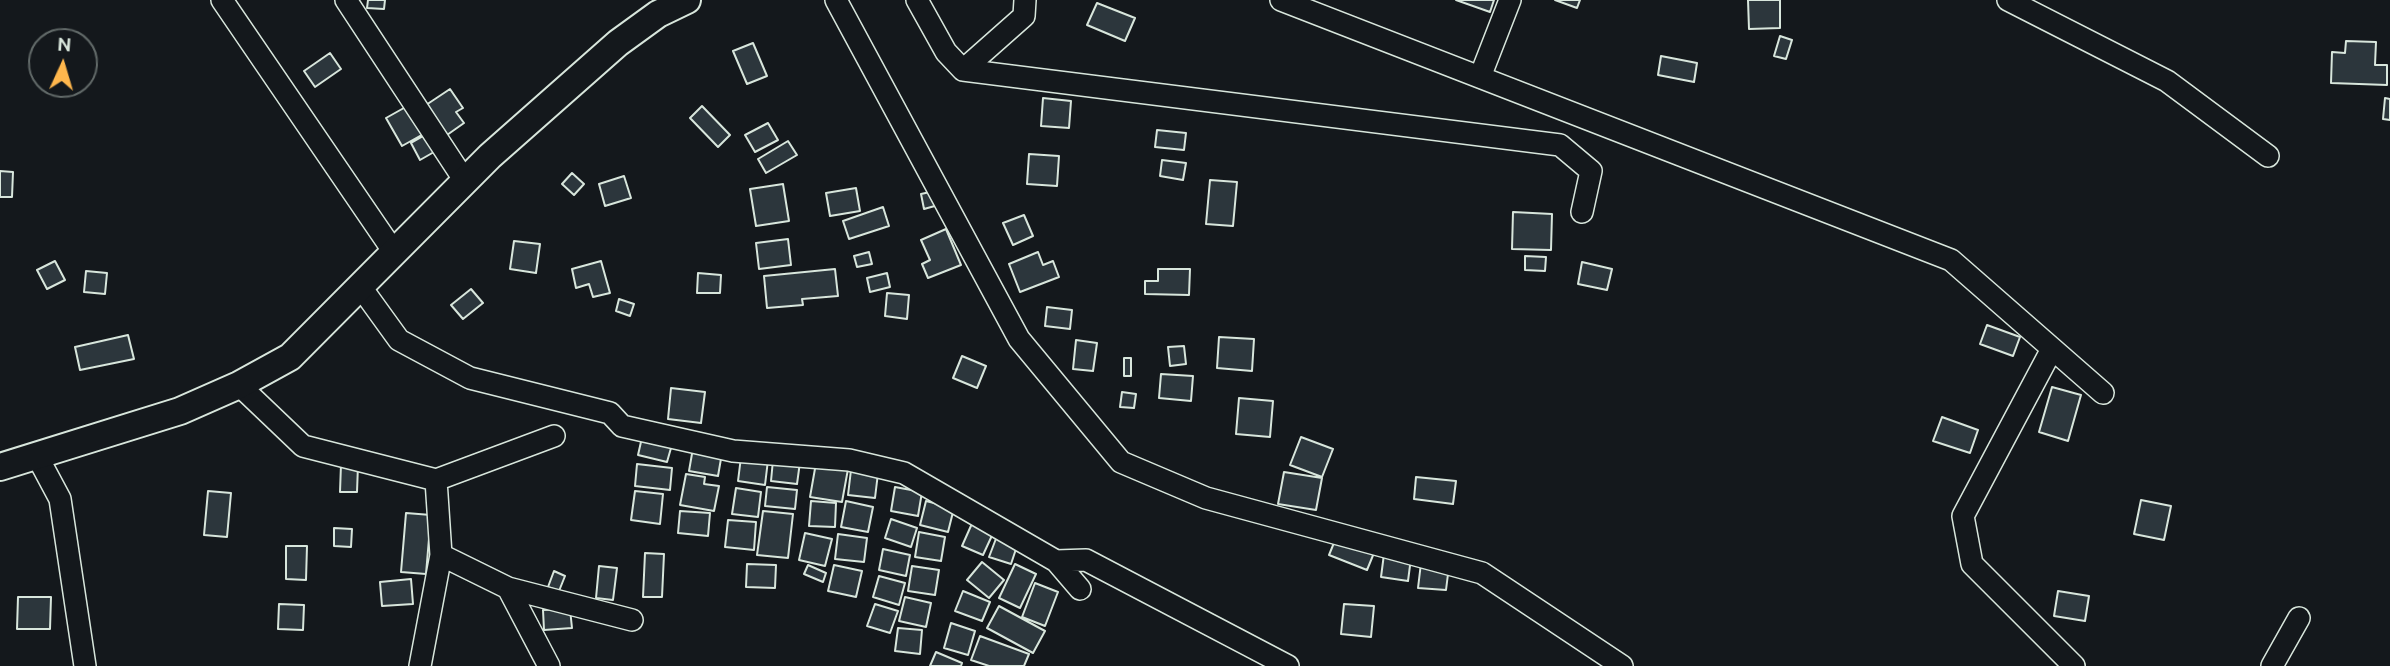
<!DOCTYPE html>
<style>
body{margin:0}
#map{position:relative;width:2390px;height:666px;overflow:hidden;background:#14181c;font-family:Ubuntu,sans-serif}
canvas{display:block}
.north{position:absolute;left:28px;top:28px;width:70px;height:70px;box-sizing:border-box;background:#14181c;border:2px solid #626a69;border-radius:50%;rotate:4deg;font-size:19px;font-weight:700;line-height:28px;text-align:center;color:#d8e6dc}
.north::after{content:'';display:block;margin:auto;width:24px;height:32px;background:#ffb74d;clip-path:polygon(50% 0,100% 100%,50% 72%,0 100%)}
</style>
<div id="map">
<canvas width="2390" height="666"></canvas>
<div class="north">N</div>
</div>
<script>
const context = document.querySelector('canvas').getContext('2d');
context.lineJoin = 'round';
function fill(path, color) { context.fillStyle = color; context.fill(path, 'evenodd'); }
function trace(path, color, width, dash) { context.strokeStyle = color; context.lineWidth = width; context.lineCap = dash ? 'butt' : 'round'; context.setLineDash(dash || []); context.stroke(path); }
const building = new Path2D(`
 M368,0h17l-1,9 -17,-1z
 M1456,0h38l-4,12z
 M1555,0h25l-3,8z
 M1748,0h32v28l-31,1z
 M1097,3l38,15 -10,23 -38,-16z
 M1780,36l12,4 -6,19 -12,-3z
 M2346,41l30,1 -1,23h12v20l-56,-2 1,-31 13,1z
 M753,43l14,33 -20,8 -14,-33z
 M330,53l11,16 -26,18 -11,-16z
 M1661,56l36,7 -3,19 -36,-7z
 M450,89l13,19 -7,4 8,11 -17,12 -21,-30z
 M1043,98l28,3 -2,27 -28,-2z
 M2385,98l5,1v21l-7,-1z
 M411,104l16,28 -25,14 -16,-28z
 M702,106l28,29 -12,12 -28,-29z
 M768,123l10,17 -23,12 -10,-17z
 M1157,130l29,3 -2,17 -29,-3z
 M425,135l9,17 -14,8 -9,-17z
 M788,141l9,14 -31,18 -8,-14z
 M1029,154l30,2 -2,30 -30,-2z
 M1162,160l24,3 -3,17 -23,-4z
 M0,171l13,1 -1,25h-12z
 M572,173l12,11 -10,11 -12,-11z
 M624,176l7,22 -26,8 -6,-22z
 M1210,180l27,2 -4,44 -27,-2z
 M783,184l6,37 -33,5 -6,-37z
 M856,188l4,23 -30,5 -4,-23z
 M939,190l3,14 -18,5 -3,-15z
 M883,207l6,19 -40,13 -6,-18z
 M1513,212l39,2 -1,36 -39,-1z
 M1024,215l9,21 -20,9 -10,-22z
 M946,229l15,36 -33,13 -6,-14 8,-4 -9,-20z
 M788,239l3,26 -32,4 -3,-26z
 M514,241l26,3 -4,29 -26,-4z
 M869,252l3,12 -15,3 -3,-11z
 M1038,252l5,13 10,-4 6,16 -39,15 -11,-28z
 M1525,256l21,1 -1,14 -20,-1z
 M55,261l10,19 -18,9 -10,-19z
 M601,261l9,32 -17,4 -4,-13 -13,4 -4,-19z
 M1582,262l30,7 -5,21 -29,-6z
 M835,269l3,27 -36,3 1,6 -36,3 -3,-32z
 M1158,269h32l-1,26 -44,-1v-13h13z
 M86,271l21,2 -2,21 -21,-2z
 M698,273l23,2 -1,18h-23z
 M887,273l3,14 -20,5 -3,-14z
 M471,289l12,14 -20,16 -12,-14z
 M887,293l22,2 -2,24 -22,-3z
 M619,299l15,5 -4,12 -14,-5z
 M1047,307l25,3 -2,19 -25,-3z
 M1987,325l33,12 -7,19 -33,-12z
 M128,335l6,24 -54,11 -5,-23z
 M1219,337l35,2 -2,32 -35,-3z
 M1076,340l21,3 -4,28 -20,-2z
 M1184,346l2,18 -16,2 -2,-19z
 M962,356l24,10 -9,22 -24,-10z
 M1124,358h7v18h-7z
 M1161,374l32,2 -2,25 -32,-3z
 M2052,387l29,8 -13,46 -29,-9z
 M671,388l34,4 -4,31 -33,-4z
 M1122,392l14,2 -2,14 -14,-1z
 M1239,398l34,3 -3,36 -34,-3z
 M1942,417l36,13 -8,23 -37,-12z
 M643,433l30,8 -6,21 -29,-7z
 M1301,437l32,12 -11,28 -32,-12z
 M693,448l29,5 -4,23 -29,-5z
 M741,457l27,3 -3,25 -27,-4z
 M773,460l27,2 -3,22 -26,-3z
 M816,463l32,6 -6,33 -32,-5z
 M341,464l17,1 -1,27h-17z
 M637,464l35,4 -2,22 -35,-4z
 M851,470l27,3 -3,25 -27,-3z
 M1284,472l38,6 -6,32 -38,-6z
 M686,474l19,3 -1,7 15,2 -5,25 -34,-6z
 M1416,477l40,4 -3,23 -39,-5z
 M767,487l30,3 -2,19 -30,-3z
 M895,487l27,5 -4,24 -27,-5z
 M736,488l25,4 -3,25 -26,-3z
 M208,491l23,2 -4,44 -23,-2z
 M635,491l28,3 -3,30 -29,-4z
 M2141,500l30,6 -7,34 -30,-6z
 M811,501l25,2 -1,24 -26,-1z
 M846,501l27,6 -5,25 -27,-5z
 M926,501l28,7 -6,24 -28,-7z
 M680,511l30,2 -2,23 -30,-3z
 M763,511l30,3 -5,44 -31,-3z
 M406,513l25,2 -5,59 -25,-2z
 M891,519l26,9 -6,19 -26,-9z
 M974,519l21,10 -12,26 -21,-9z
 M728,520l28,2 -2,28 -29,-3z
 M334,528l18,1 -1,18 -17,-1z
 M919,532l26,5 -4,24 -26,-4z
 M805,533l27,6 -7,27 -26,-6z
 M1338,533l38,15 -9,22 -38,-15z
 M838,534l29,4 -3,24 -29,-3z
 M997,536l21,7 -7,21 -22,-7z
 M286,546h21l-1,34 -20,-1z
 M883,549l27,6 -4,21 -27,-6z
 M645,553l19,1 -2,43h-19z
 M1384,554l27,4 -3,23 -27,-4z
 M982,562l22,18 -15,18 -22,-18z
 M1421,563l28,3 -3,24 -28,-2z
 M747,564l29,1 -1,23 -29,-1z
 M1015,564l21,10 -16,34 -21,-10z
 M808,565l18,8 -3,9 -19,-8z
 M834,565l28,6 -6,26 -28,-6z
 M599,566l18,2 -4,32 -17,-2z
 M912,566l27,4 -4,25 -27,-4z
 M554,571l11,5 -6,15 -11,-4z
 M879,576l26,7 -6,22 -26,-8z
 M411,579l2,25 -31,2 -2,-24z
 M1035,583l23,9 -13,34 -23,-9z
 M963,591l27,11 -8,19 -27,-10z
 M2058,591l31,5 -4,25 -31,-5z
 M18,597h33l-1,32h-33z
 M905,597l26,6 -5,24 -27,-6z
 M279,604l25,1 -1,25 -25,-1z
 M875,604l23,7 -8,22 -23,-7z
 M1344,604l30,2 -3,31 -30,-3z
 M999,606l46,25 -12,22 -46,-25z
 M570,609l2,19 -28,2 -1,-20z
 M951,623l24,8 -7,24 -24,-7z
 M898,628l24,2 -2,24 -25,-3z
 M980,636l49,18 -5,12h-35l-18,-6z
 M936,652l26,11 -1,3h-31z`);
fill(building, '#2c363c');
trace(building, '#d8e6dc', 2);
const minor = new Path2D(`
 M222,0l172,252
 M346,0l119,181
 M836,0l183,339 102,123 85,36 276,75 140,93
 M917,0l29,52 17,18 597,75 31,26 -9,41
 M1281,0l670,260 152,133
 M2008,0l159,81 101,75
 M963,70l61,-54 1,-16
 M1480,77l30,-77
 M360,286l39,54 71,38 140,35 12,13 111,25 116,9 55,13 152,88 30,-1 202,106
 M2052,349l-89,167 9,48 102,102
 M239,385l64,61 133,34 5,75 67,33 41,78
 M37,456l23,43 25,167
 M436,480l118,-44
 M1056,561l24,28
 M508,588l124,32
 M420,666l21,-111
 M2272,666l27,-48`);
const major = new Path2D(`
 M0,467l180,-56 59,-26 51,-28 200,-201 128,-113 40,-29 29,-14`);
trace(minor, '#d8e6dc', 24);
trace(major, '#d8e6dc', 30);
trace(minor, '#14181c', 21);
trace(major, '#14181c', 26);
</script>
